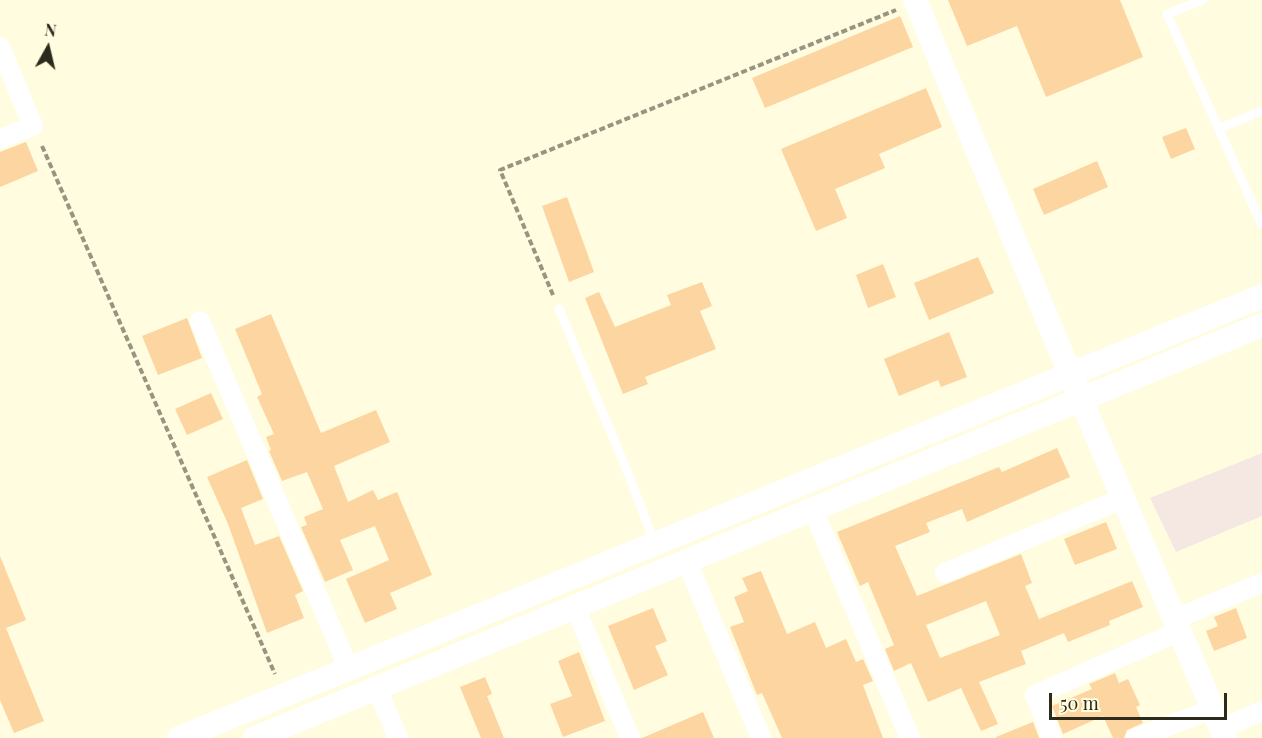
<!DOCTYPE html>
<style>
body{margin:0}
#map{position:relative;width:1262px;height:738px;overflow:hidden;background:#fffce0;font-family:"Playfair Display",serif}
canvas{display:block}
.north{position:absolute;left:18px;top:18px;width:60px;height:60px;-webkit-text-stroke:4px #fffce0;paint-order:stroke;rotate:8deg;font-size:16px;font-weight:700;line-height:24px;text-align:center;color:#2b2a1c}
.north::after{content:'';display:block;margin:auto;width:21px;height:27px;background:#2b2a1c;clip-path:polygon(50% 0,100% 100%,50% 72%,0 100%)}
.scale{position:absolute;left:1049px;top:693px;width:178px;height:27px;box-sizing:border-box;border:3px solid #2b2a1c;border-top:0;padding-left:8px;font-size:18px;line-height:21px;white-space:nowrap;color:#2b2a1c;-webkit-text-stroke:4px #fffce0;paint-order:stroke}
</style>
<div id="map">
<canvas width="1262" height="738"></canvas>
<div class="north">N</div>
<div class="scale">50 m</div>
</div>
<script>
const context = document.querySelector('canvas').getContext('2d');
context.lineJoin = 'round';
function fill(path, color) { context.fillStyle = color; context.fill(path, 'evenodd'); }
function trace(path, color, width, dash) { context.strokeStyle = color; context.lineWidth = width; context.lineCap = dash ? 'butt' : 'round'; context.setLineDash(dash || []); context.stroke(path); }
fill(new Path2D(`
 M1262,453v63l-86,36 -26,-54z`), '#f5e8e2');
fill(new Path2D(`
 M948,0h172l23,57 -97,40 -29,-71 -50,20z
 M900,16l13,31 -148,61 -13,-30z
 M926,88l16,39 -63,27 6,14 -50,21 12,29 -31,13 -35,-82z
 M1186,128l9,21 -24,10 -9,-22z
 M26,142l12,29 -38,16v-35z
 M1097,161l11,26 -64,28 -11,-26z
 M567,197l27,75 -25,10 -27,-76z
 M978,257l16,36 -65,27 -15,-37z
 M883,264l13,33 -28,11 -12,-33z
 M702,282l10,24 -12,5 16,38 -71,28 3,7 -25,10 -38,-96 14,-6 16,35 56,-22 -4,-10z
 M271,314l50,119 55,-23 14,32 -56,24 14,36 25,-12 5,10 19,-8 35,83 -42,18 7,16 -32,14 -19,-44 43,-19 -14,-34 -35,14 13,30 -28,12 -24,-55 6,-2 -3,-8 19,-8 -16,-37 -25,9 -13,-30 2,-1 -5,-13 8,-3 -17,-37 5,-3 -27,-65z
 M187,318l15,40 -44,17 -16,-39z
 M949,332l18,45 -26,10 -3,-7 -39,16 -15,-37z
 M211,393l12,26 -36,16 -12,-26z
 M1057,448l13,29 -103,45 -5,-13 -36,14 4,9 -35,14 22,50 104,-42 11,29 -7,3 14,33 93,-38 11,26 -34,14 1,4 -42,17 -4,-9 -43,18 5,13 -47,18 19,42 -17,7 -20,-43 -33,14 -17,-39 -17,8 -9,-22 9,-4 -26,-63 -8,4 -23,-54 162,-65 3,5zM986,601l14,34 -60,23 -14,-33z
 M247,460l16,39 -22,9 14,37 24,-9 24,55 -8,4 9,23 -37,15 -39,-109 -21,-47z
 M1106,522l11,27 -42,16 -11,-26z
 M0,556l26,64 -20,8 38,93 -30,12 -14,-33z
 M761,571l26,63 28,-12 11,26 20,-9 10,23 7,-3 10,22 -10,4 20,53h-101l-20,-45 -5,2 -27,-68 14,-5 -10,-25 14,-6 -6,-13z
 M653,608l14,33 -12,5 13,29 -34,15 -26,-64z
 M1236,608l11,30 -33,13 -8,-20 12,-5 -4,-9z
 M579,652l26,69 -42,16 -13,-33 22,-8 -14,-35z
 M1115,673l4,10 9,-4 12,26 -4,2 7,16 -16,7 -3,8h-11l-10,-22 -40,18 -11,-28 40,-17 -3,-5z
 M485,677l7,17 -5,2 17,42h-23l-21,-51z
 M703,712l11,26h-72z
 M1033,722l6,16h-43v-1z`), '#fdd5a0');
trace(new Path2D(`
 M42,146l233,528
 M553,295l-53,-125 396,-160`), '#979580', 4, [6, 3]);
trace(new Path2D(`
 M1203,0l-36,14 95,211
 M1218,129l44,-18
 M559,309l71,169 24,64`), '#fff', 9);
trace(new Path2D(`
 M0,47l33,79 -33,13
 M200,321l148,346
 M813,510l97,228
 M687,562l74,176
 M945,573l179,-75
 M575,607l55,131
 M1175,619l87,-36
 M377,688l21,50
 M1221,729l41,-18
 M1052,738l-17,-43 145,-64
 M1136,738l77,-29`), '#fff', 20);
trace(new Path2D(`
 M915,0l143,345 167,393
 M179,738l1083,-442
 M255,738l1007,-413`), '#fff', 24);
</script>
